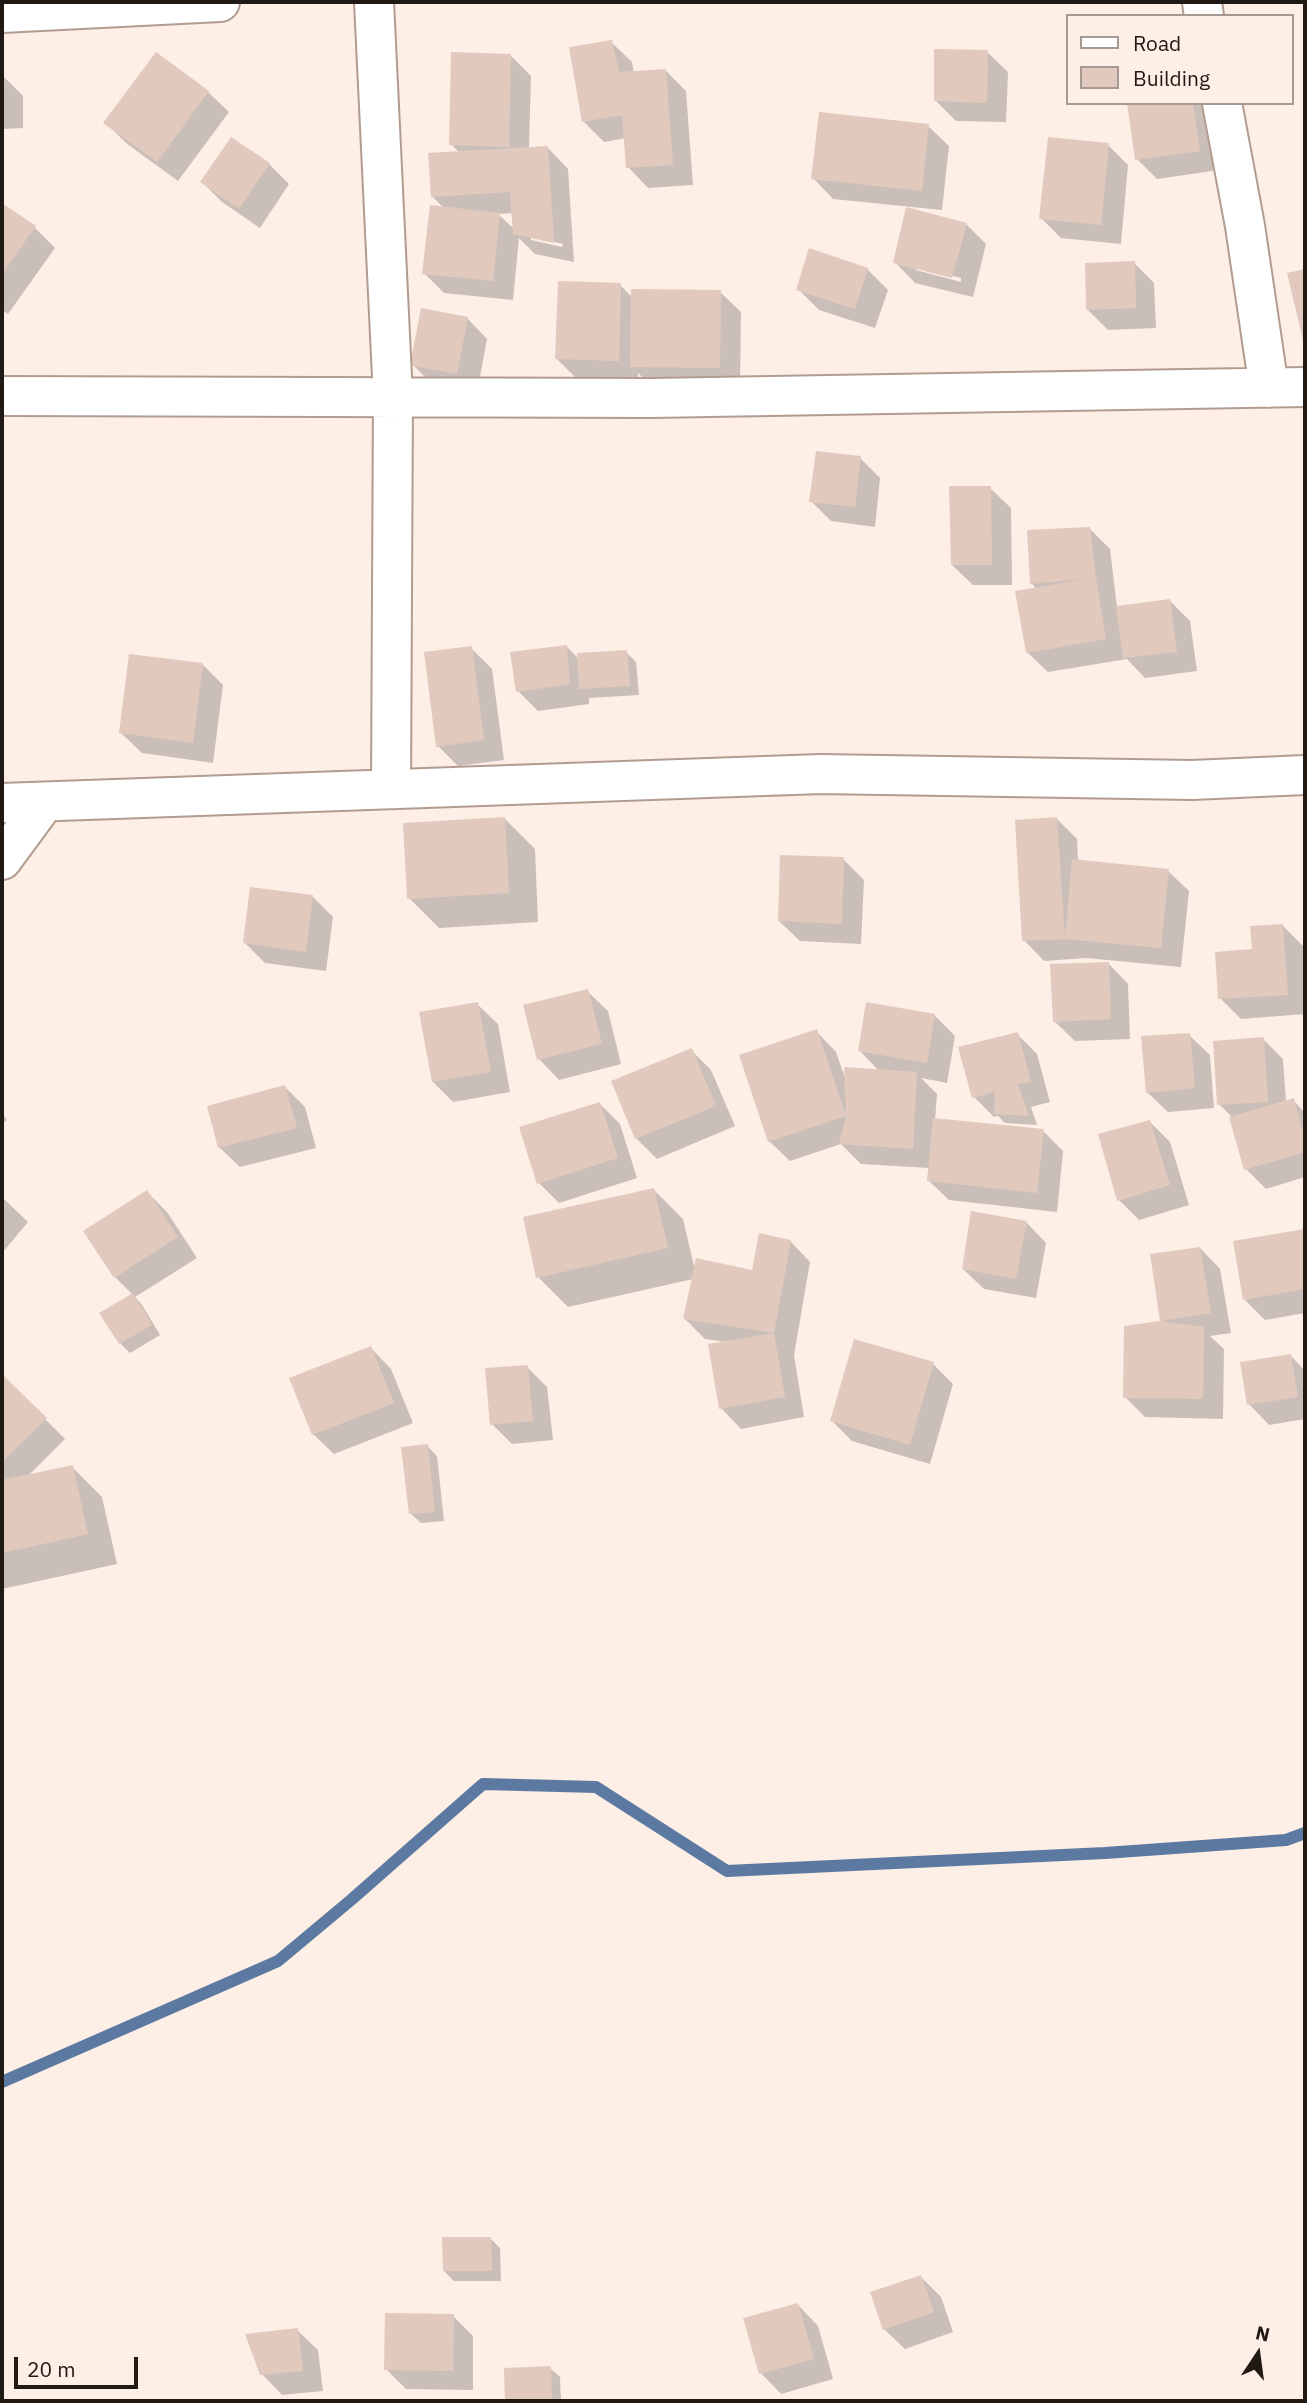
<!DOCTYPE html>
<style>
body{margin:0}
#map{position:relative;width:1307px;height:2403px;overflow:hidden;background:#fdeee6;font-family:"IBM Plex Sans",sans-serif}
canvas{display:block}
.frame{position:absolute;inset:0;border:4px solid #211914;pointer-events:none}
.legend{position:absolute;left:1066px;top:14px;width:228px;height:91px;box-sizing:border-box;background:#fdeee6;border:2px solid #a59992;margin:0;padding:9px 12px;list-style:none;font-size:21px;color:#211914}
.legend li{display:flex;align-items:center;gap:14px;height:35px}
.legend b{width:35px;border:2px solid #a59992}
.north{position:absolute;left:1223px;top:2319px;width:70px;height:70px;-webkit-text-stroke:5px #fdeee6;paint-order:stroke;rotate:13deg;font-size:19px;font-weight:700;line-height:28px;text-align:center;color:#211914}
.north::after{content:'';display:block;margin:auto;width:24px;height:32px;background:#211914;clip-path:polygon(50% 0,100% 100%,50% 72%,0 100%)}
.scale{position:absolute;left:14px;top:2357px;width:124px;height:32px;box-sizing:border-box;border:4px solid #211914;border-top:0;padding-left:9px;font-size:21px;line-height:24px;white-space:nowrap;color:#211914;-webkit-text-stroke:5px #fdeee6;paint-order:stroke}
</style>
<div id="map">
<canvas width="1307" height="2403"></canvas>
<div class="frame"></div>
<ul class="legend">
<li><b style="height:9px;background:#fff"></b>Road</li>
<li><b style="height:19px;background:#e1c9be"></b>Building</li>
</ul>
<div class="north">N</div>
<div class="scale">20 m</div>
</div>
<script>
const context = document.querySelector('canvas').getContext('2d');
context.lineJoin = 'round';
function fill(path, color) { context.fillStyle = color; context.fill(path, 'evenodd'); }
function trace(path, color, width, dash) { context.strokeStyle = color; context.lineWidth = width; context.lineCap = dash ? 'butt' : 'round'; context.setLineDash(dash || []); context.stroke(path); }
fill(new Path2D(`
 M611,42l21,20 2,11 32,-2 20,20 7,94 -45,3 -20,-21 -2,-29 -22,4 -20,-20z
 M987,52l21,20 -2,50 -50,-1 -21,-21z
 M156,54l52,38 21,20 -51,69 -52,-38 -20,-20z
 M511,56l20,20 -2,73 19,-1 20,21 6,93 -39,-8 -16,-16 -6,62 -69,-7 -20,-20 21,-64 -13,-13 28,-43 -9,-9zM513,213l2,17 -17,-16zM531,236l32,8 -1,3 -31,-7z
 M2,75l21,21v32l-21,1z
 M1128,103h82l9,67 -62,9 -20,-20z
 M928,126l21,20 -7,64 -109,-11 -20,-21z
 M1108,145l20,20 -7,79 -60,-6 -20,-20z
 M269,164l20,20 -29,44 -38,-26 -20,-20z
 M2,205l32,22 21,21 -47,66 -6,-4z
 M966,224l20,20 -13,53 -58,-14 -20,-21zM916,267l45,11v4l-45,-12z
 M1134,263l20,20 2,45 -48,2 -20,-20z
 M867,269l21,21 -13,38 -56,-18 -21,-21z
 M620,285l13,13 87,-6 21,20 -1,76 -88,-2 -14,-13v8l-61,-2 -20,-20z
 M467,318l20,21 -10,54 -44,-8 -21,-21z
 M860,458l20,20 -5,49 -44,-6 -20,-20z
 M990,488l21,20 1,77h-39l-21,-20z
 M1090,529l20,20 7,58 53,-6 20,20 7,50 -52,7 -18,-19 -79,13 -21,-20 10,-63 -5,-5z
 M567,647l12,12 47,-7 10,10 3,33 -50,3v6l-51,7 -20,-20z
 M471,648l21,21 12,91 -46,6 -20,-20z
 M202,664l21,21 -10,78 -71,-10 -21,-20z
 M505,819l30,30 3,73 -99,6 -30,-30z
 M1057,819l20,20 1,23 90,9 21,20 -8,76 -95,-9 -42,3 -20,-21z
 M843,859l21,21 -3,64 -61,-3 -21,-20z
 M313,897l20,20 -7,54 -61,-8 -20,-20z
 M1283,926l20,20 2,68 -64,5 -21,-21 34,-47z
 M1108,963l20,21 2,55 -55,2 -21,-20z
 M587,991l21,20 13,53 -62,16 -20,-21z
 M477,1004l21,20 12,68 -57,10 -20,-20z
 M934,1015l21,21 -8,47 -26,-5 16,16 -2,26 108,11 20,20 -6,61 -108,-12 -21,-20 2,-12 -69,-4 -20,-20 -51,17 -21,-20 47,-110 20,21 9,26 35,-6 -20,-21z
 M1017,1034l20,20 13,48 -19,5 6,18 -32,-2 -7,-7 -4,1 -20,-20z
 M1189,1035l21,20 4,53 -46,4 -21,-20z
 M1263,1039l20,20 3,43 7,-2 12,13v64l-39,12 -20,-20 -13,-51 -14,-14z
 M691,1050l20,20 24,56 -78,33 -21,-21z
 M285,1087l20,20 11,41 -76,19 -21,-20z
 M599,1103l21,21 17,54 -78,25 -20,-20z
 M2,1113l5,7 -5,4z
 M1150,1122l20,20 19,63 -50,15 -20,-20z
 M653,1189l30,30 12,51 58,2 37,-31 20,21 -16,93 10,62 -63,12 -20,-21 5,-66 -21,-3 -20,-20 8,-40 -125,28 -30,-30z
 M147,1192l20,20 30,46 -62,39 7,8 18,30 -30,18 -10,-10 13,-48 -18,-18z
 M2,1197l26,25 -26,31z
 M1026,1222l20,21 -10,55 -52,-9 -21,-20z
 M1305,1231v82l-40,7 -21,-21 -9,-56z
 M1200,1248l20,21 11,64 -21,3 14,13 -1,70 -78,-2 -20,-20 39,-75 -3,-2z
 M371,1348l20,21 22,54 -79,31 -21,-20z
 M1291,1356l14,15v48l-36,6 -20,-21z
 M933,1364l20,20 -23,80 -78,-23 -20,-20z
 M527,1367l20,20 6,53 -41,4 -20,-20z
 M3,1377l62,62 -37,37 44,-9 30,30 15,67 -115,25z
 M427,1446l10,10 7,65 -23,2 -10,-9z
 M490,2238l10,10 1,33h-47l-10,-10z
 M921,2277l20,20 12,35 -48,17 -21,-20z
 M798,2305l20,21 15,53 -52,15 -20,-21z
 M453,2316l20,20v54l-67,-1 -20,-20z
 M297,2330l21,20 5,41 -41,4 -20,-21z
 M550,2368l10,9 1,24h-54l-1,-32z`), '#0003');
trace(new Path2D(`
 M2,2082l276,-121 73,-61 132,-116 113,3 131,84 378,-18 181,-13 19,-7`), '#5c7aa1', 12);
fill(new Path2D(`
 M612,40l7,32 47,-3 7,96 -47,3 -4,-53 -40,7 -13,-75z
 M934,49l54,1 -1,53 -53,-2z
 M156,52l53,39 -52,71 -54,-39z
 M451,52l60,2 -2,93 -60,-2z
 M1127,103h66l7,48 -65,9z
 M819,112l110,12 -7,67 -111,-12z
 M231,137l39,26 -31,46 -39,-27z
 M1048,137l61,6 -8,82 -62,-6z
 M548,146l6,97 -41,-9 -3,-42 -79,5 -3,-44z
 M2,203l34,23 -34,48z
 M430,205l70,8 -7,68 -71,-7z
 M906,207l61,16 -15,55 -59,-15z
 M809,248l59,20 -13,41 -59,-19z
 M1135,261l1,47 -50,2 -1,-47z
 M1305,269v75h-1l-17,-71z
 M558,281l63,2 -2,78 -64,-2z
 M631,289l90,1 -1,78 -90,-1z
 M421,308l47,9 -11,57 -47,-9z
 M816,451l45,5 -6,51 -46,-5z
 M949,486h42l1,79h-41z
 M1090,527l6,51 10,61 -80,14 -11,-62 71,-12 -56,5 -3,-54z
 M1170,599l7,53 -54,6 -7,-52z
 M567,645l3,39 -54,8 -6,-40z
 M472,646l12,94 -48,7 -12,-95z
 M627,650l3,36 -51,3 -2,-36z
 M129,654l74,9 -10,80 -74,-10z
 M505,817l4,76 -102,6 -4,-76z
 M1057,817l8,122 -43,2 -7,-121z
 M780,855l64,2 -2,67 -64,-3z
 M1072,859l97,10 -8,79 -96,-9z
 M250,887l63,8 -7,57 -63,-9z
 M1283,924l5,71 -70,4 -3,-47 37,-3 -2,-23z
 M1109,962l2,57 -58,3 -3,-58z
 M588,989l14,55 -65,16 -14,-55z
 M478,1002l13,70 -59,10 -13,-70z
 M866,1002l69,12 -8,49 -69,-12z
 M817,1029l29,87 -78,26 -29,-87z
 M1018,1032l13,50 -13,2 11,32 -35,-2 1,-22 -23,6 -14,-51z
 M1190,1033l5,55 -49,5 -5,-57z
 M1264,1037l4,65 -51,3 -4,-64z
 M692,1048l24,58 -81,33 -24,-58z
 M844,1067l73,5 -4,77 -74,-5 7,-28z
 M285,1085l12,43 -79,20 -11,-42z
 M1294,1098l11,41v13l-61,18 -15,-53z
 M600,1102l18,56 -81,26 -18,-57z
 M933,1118l111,11 -7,64 -110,-12z
 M1150,1120l20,65 -53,16 -19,-67z
 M654,1188l14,60 -132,30 -13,-61z
 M147,1190l31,47 -64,41 -31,-47z
 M971,1211l56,10 -11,58 -54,-10z
 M1305,1229v60l-62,11 -10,-59z
 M759,1233l32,7 -17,93 11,64 -66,12 -11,-65 66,-11 -91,-14 13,-61 56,12z
 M1200,1247l11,66 -51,8 -10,-67z
 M133,1293l19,32 -33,19 -20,-31z
 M1160,1321l44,6 -1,72 -80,-1 1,-72z
 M854,1339l80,23 -24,83 -80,-24z
 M371,1346l23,57 -82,32 -23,-57z
 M1291,1354l7,43 -51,8 -7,-43z
 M528,1365l5,56 -43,4 -5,-57z
 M3,1375l44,43 -45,44v-86z
 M428,1444l7,68 -26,2 -8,-67z
 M73,1465l15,69 -86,19v-73z
 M442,2237h49l1,34h-49z
 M921,2275l13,37 -51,18 -13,-38z
 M798,2303l16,56 -55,15 -16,-56z
 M385,2313l69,1 -1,57 -69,-1z
 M298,2328l5,43 -43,4 -15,-41z
 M551,2366l1,35h-47l-1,-33z`), '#e1c9be');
const minor = new Path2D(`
 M374,2l19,396 -2,391
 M1202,2l2,14
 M2,13l218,-11
 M1222,103l23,123 24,162
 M2,396l649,2 654,-11
 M2,803l819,-29 371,6 113,-5
 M2,860l42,-57`);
trace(minor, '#b29c90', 42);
trace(minor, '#fff', 38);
</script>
